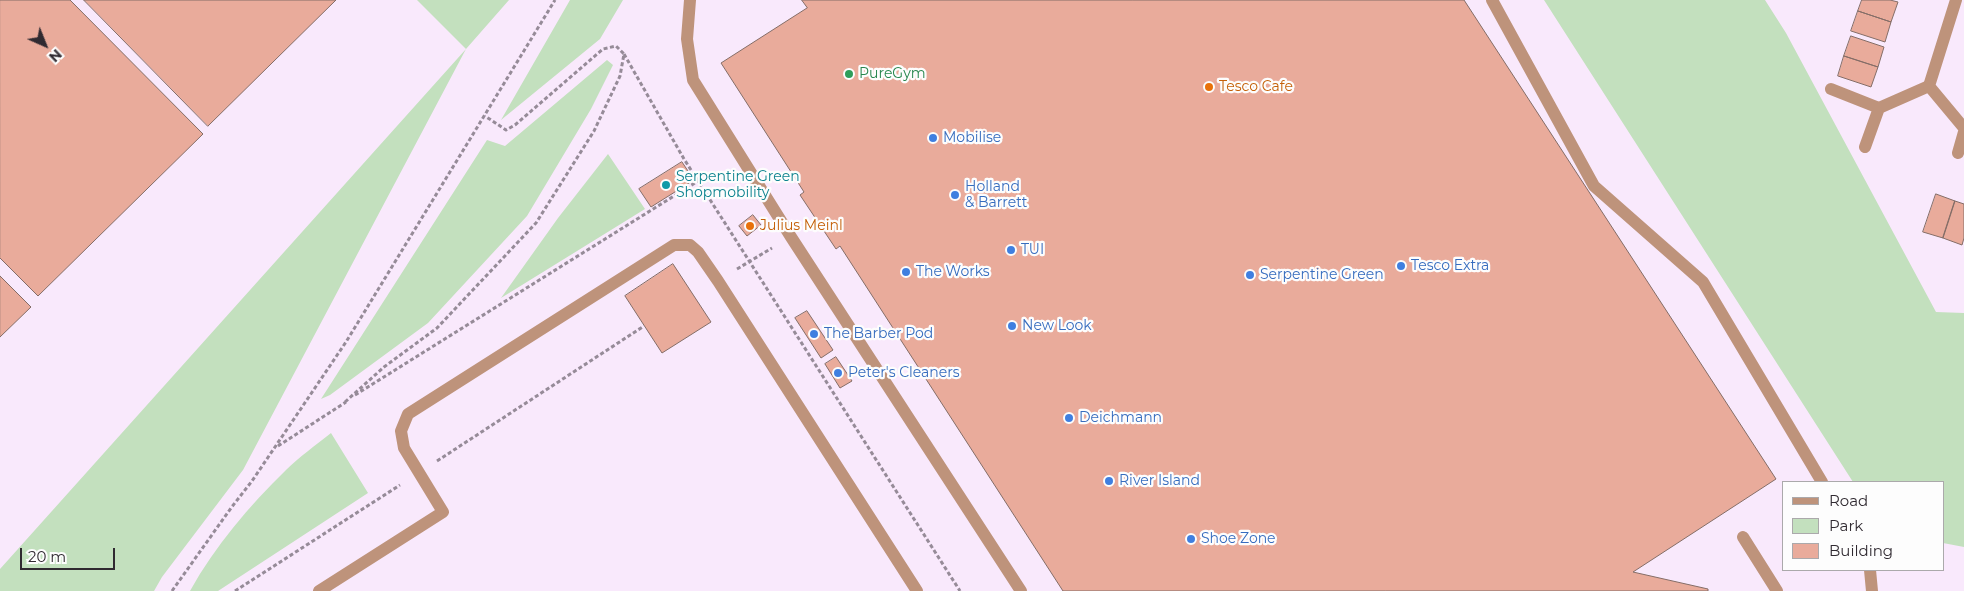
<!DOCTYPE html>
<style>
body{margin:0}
#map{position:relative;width:1964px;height:591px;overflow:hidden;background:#f9e9fc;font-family:Montserrat,sans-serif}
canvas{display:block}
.legend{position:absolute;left:1782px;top:481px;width:162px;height:90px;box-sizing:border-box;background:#fdfdfd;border:1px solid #aba9ab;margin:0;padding:6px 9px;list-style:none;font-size:15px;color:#302a31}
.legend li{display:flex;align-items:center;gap:10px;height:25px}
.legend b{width:25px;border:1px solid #aba9ab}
.north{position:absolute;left:20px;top:20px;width:50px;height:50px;-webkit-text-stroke:4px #fdfdfd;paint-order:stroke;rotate:136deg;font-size:14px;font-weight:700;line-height:20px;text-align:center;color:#302a31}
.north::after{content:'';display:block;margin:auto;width:18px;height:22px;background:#302a31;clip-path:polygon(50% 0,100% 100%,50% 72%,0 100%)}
.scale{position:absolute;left:20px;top:548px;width:95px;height:22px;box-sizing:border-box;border:2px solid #302a31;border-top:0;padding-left:6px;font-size:15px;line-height:18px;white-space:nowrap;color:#302a31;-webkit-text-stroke:4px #fdfdfd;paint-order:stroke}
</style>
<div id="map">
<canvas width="1964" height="591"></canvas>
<ul class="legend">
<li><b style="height:6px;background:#be937b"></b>Road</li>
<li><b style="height:14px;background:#c3e0be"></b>Park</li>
<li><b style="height:14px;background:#e9ab9b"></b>Building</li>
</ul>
<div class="north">N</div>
<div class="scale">20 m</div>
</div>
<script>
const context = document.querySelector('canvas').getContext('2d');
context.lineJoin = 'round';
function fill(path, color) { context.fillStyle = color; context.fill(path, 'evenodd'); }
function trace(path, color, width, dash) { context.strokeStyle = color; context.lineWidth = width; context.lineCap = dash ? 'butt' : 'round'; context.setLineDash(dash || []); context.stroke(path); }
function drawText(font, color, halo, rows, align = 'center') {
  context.font = font + ' Montserrat,sans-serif'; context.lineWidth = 4.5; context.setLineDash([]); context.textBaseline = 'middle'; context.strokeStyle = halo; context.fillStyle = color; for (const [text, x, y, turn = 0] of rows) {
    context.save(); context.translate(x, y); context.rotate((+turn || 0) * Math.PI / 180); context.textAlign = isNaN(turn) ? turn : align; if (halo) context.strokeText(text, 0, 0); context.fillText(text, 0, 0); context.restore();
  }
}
fill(new Path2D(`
 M417,0h92l-43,49 -223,421 -81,107 -8,14h-154v-22l466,-520z
 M570,0h53l-23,39 -99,81z
 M1544,0h221l21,33 150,279 28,1v234l-21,-4v-61h-90z
 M607,60l6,5 -22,44 -64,107 -99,107 -98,72 -9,4 166,-259 18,6z
 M608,154l37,55 -144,89 57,-80z
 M331,433l37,60 -150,98h-28c25,-45 59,-85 96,-121 13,-13 30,-25 45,-37z`), '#c3e0be');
const building = new Path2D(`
 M0,0h70l133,134 -165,162 -38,-38z
 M84,0h252l-128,126z
 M802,0h662l312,479 -143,93 75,17v2h-645l-223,-345 -4,3 -36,-54 4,-3 -83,-129 86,-55z
 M1862,0h28l8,2 -7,20 -33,-11z
 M1858,11l33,11 -6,20 -34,-11z
 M1851,36l33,11 -6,20 -34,-11z
 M1844,56l34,11 -7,20 -33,-11z
 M682,162l12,18 -43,27 -12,-18z
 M1936,194l19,7 -12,37 -20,-6z
 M1955,201l9,3v34l-2,7 -19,-7z
 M753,215l8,10 -14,11 -8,-10z
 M673,264l38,58 -49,31 -37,-57z
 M0,276l31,31 -31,30z
 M807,311l26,39 -12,8 -26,-40z
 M836,357l16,24 -12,7 -15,-24z`);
fill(building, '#e9ab9b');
trace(building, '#846d67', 1);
trace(new Path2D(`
 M624,54l60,105 276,432
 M810,227l8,-5
 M737,269l35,-21
 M355,395l343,-214
 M345,402l39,-35 53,-39 99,-105 58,-92 26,-55 4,-22 -8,-8 -13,3 -88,76 -9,5 -21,-14
 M278,446l68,-44
 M437,461l207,-135
 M172,591l59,-83 21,-27 94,-139 209,-342
 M235,591l165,-106`), '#968b98', 3, [4, 2.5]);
trace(new Path2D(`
 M690,0l-3,39 6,41 98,157 230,354
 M1492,0l102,186 109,96 119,200
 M1831,89l48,19 -14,39
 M1879,108l50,-22
 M1743,537l34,54
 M1870,570l2,21
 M319,591l124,-79 -39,-64 -3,-17 7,-17 266,-169h16l8,7 20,29 199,310`), '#be937b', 12);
trace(new Path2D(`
 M1956,0l-27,86 35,42
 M1958,153l6,-21`), '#be937b', 12);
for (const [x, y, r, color] of [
 [849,74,5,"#2e9e5b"],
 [1209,87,5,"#e8710a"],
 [933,138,5,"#3f7fe0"],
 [666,185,5,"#0f9aa8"],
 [955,195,5,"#3f7fe0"],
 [750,226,5,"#e8710a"],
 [1011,250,5,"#3f7fe0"],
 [1401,266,5,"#3f7fe0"],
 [906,272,5,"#3f7fe0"],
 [1250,275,5,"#3f7fe0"],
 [1012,326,5,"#3f7fe0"],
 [814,334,5,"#3f7fe0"],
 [838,373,5,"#3f7fe0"],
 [1069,418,5,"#3f7fe0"],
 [1109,481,5,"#3f7fe0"],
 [1191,539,5,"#3f7fe0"]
]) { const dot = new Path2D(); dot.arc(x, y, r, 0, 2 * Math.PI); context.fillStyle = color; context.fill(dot); trace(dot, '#fdfdfd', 2); }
drawText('14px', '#27864d', '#fdfdfd', [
 ["PureGym",859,74]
], 'left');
drawText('14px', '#c56008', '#fdfdfd', [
 ["Tesco Cafe",1219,87],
 ["Julius Meinl",760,226]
], 'left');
drawText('14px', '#366cbe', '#fdfdfd', [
 ["Mobilise",943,138],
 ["Holland",965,187],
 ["& Barrett",965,203],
 ["TUI",1021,250],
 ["Tesco Extra",1411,266],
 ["The Works",916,272],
 ["Serpentine Green",1260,275],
 ["New Look",1022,326],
 ["The Barber Pod",824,334],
 ["Peter's Cleaners",848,373],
 ["Deichmann",1079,418],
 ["River Island",1119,481],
 ["Shoe Zone",1201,539]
], 'left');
drawText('14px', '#0d838f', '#fdfdfd', [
 ["Serpentine Green",676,177],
 ["Shopmobility",676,193]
], 'left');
</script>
